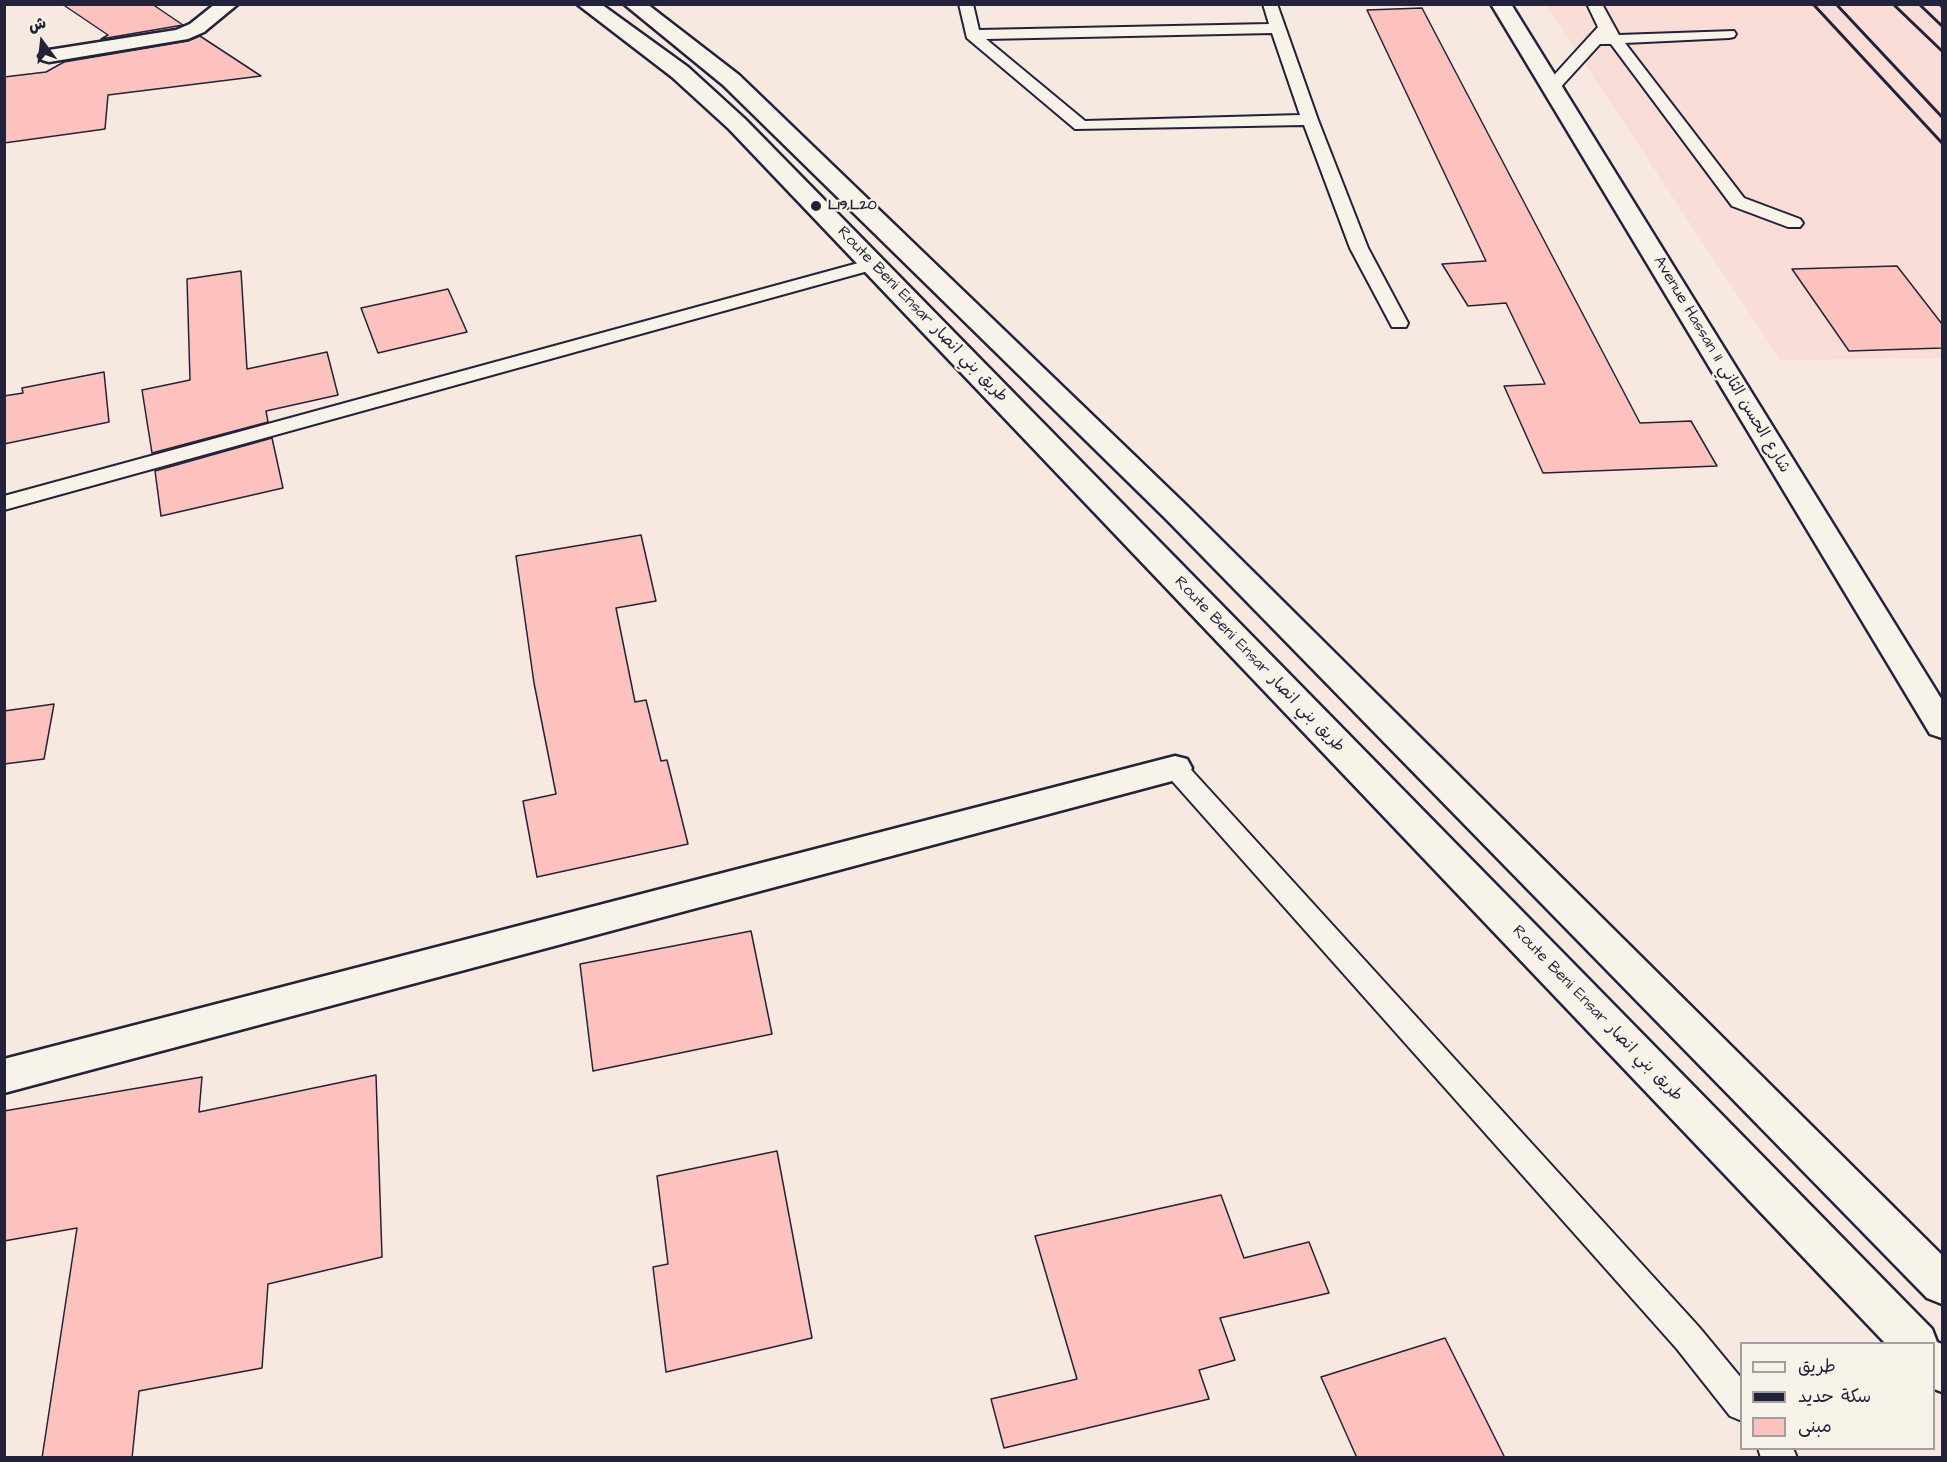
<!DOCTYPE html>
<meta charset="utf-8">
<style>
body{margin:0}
#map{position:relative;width:1947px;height:1462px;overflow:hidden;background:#f8e9e0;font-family:"Architects Daughter","Playpen Sans Arabic",sans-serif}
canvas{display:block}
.frame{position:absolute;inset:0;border:6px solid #22223b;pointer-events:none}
.legend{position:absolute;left:1740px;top:1342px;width:195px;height:108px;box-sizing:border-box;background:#f7f3e8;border:2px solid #a29fa3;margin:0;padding:8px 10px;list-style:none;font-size:18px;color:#22223b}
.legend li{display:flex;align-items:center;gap:12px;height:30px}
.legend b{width:30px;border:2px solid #a29fa3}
.north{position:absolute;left:12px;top:12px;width:60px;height:60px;-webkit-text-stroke:4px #f7f3e8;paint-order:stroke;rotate:345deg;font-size:16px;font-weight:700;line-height:24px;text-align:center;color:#22223b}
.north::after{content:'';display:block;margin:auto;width:21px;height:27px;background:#22223b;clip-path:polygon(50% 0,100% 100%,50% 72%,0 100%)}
</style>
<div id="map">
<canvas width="1947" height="1462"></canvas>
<div class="frame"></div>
<ul class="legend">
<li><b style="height:8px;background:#f7f3e8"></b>طريق</li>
<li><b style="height:8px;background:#22223b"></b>سكة حديد</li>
<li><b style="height:16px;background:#fec2be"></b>مبنى</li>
</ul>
<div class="north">ش</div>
</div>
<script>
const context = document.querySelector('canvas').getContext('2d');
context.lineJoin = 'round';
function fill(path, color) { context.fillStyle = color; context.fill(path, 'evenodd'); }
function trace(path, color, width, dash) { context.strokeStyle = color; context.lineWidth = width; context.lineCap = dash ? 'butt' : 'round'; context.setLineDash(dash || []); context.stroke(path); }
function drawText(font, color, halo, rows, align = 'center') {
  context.font = font + ' "Architects Daughter","Playpen Sans Arabic",sans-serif'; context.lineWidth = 4.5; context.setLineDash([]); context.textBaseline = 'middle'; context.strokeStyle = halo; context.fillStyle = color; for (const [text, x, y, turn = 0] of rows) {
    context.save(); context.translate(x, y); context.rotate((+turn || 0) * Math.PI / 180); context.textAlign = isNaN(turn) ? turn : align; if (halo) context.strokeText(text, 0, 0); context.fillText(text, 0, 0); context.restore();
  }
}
fill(new Path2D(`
 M1546,5h396v353l-162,2z`), '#faddd6');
const building = new Path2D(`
 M62,4h90l31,21 -82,14 7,-4z
 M1422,8l218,415 51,-2 26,45 -174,7 -39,-87 41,-2 -39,-81 -38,3 -26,-42 44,-3 -119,-251z
 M200,36l61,40 -153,19 -3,34 -101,14v-66l42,-5 18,-10 124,-21z
 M1897,266l45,58v24l-93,3 -57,-82z
 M241,271l6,98 80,-17 11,43 -72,16 2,11 -116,31 -10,-63 48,-10 -3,-101z
 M448,289l19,43 -89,21 -17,-45z
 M104,372l5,50 -105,22v-48l19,-3 -1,-5z
 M272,438l11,50 -122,28 -6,-45z
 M641,535l15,66 -40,7 19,94 11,-2 15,61 6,-1 21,84 -151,33 -14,-76 33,-7 -22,-111 -18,-127z
 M54,704l-10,55 -40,5v-53z
 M751,931l21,103 -179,37 -13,-107z
 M376,1075l6,182 -114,27 -6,84 -123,23 -7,67h-90l35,-230 -73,13v-130l198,-34 -3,35z
 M777,1151l35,187 -146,34 -13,-105 15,-3 -11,-88z
 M1221,1195l23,63 65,-16 20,51 -109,25 15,42 -36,10 10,29 -205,49 -13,-49 86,-20 -42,-143z
 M1445,1338l60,120h-148l-36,-81z`);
fill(building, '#fec2be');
trace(building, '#22223b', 1.5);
const lane = new Path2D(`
 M959,4h14l6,26 290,-6 -6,-20h14l41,116 50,128 40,75 -2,4h-14l-42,-79 -46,-123 -229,4 -108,-91zM1272,33l28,82 -215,6 -99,-82z
 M1587,4h15l17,31 115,-4 2,3 -2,3 -5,1 -104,5 119,155 56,21 3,4 -3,4h-12l-56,-21 -121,-162h-11l-42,46h-12l-2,-3 2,-3 52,-57z
 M873,259l9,5 -3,4 -875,242v-14z
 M1175,759l9,3 515,565 43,52v42l-12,-5 -53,-67 -511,-575 -3,-6 3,-6z
 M1758,1448h35l4,10h-36z`);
const street = new Path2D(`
 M215,4h23l-34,28 -16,7 -139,23 -7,-2 -3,-4 3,-4 7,-2 127,-20 14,-6z
 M1175,756l12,3 5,9 -5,9 -1183,316v-34z`);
const secondary = new Path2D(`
 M1491,4h20l431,696v38l-12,-4z`);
const highway = new Path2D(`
 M577,4h24l87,63 57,52 1187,1210 5,13 5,2v48l-8,-3v-45h-48l-1157,-1215 -57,-52z
 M624,4h23l92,71 447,430 756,750v49l-15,-6 -761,-779 -443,-434z`);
trace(lane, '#22223b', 4);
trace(street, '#22223b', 5);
trace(secondary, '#22223b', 5);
trace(highway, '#22223b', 5);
fill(lane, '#f7f3e8');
fill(street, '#f7f3e8');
fill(secondary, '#f7f3e8');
fill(highway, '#f7f3e8');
trace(new Path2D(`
 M1813,4l129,139
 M1836,4l106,113
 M1893,4l49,47
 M1919,4l23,22
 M1940,4l2,3`), '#22223b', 3);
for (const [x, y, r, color] of [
 [816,206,6,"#22223b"]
]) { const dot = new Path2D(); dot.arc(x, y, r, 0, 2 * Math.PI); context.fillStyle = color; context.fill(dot); trace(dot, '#f7f3e8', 2); }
drawText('bold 14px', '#22223b', '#f7f3e8', [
 ["L19,L20",828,206]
], 'left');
drawText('16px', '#22223b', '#f7f3e8', [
 ["Route Beni Ensar طريق بني انصار",922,315,46],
 ["Avenue Hassan II شارع الحسن الثاني",1721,365,59],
 ["Route Beni Ensar طريق بني انصار",1259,665,46],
 ["Route Beni Ensar طريق بني انصار",1597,1014,46]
]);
</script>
